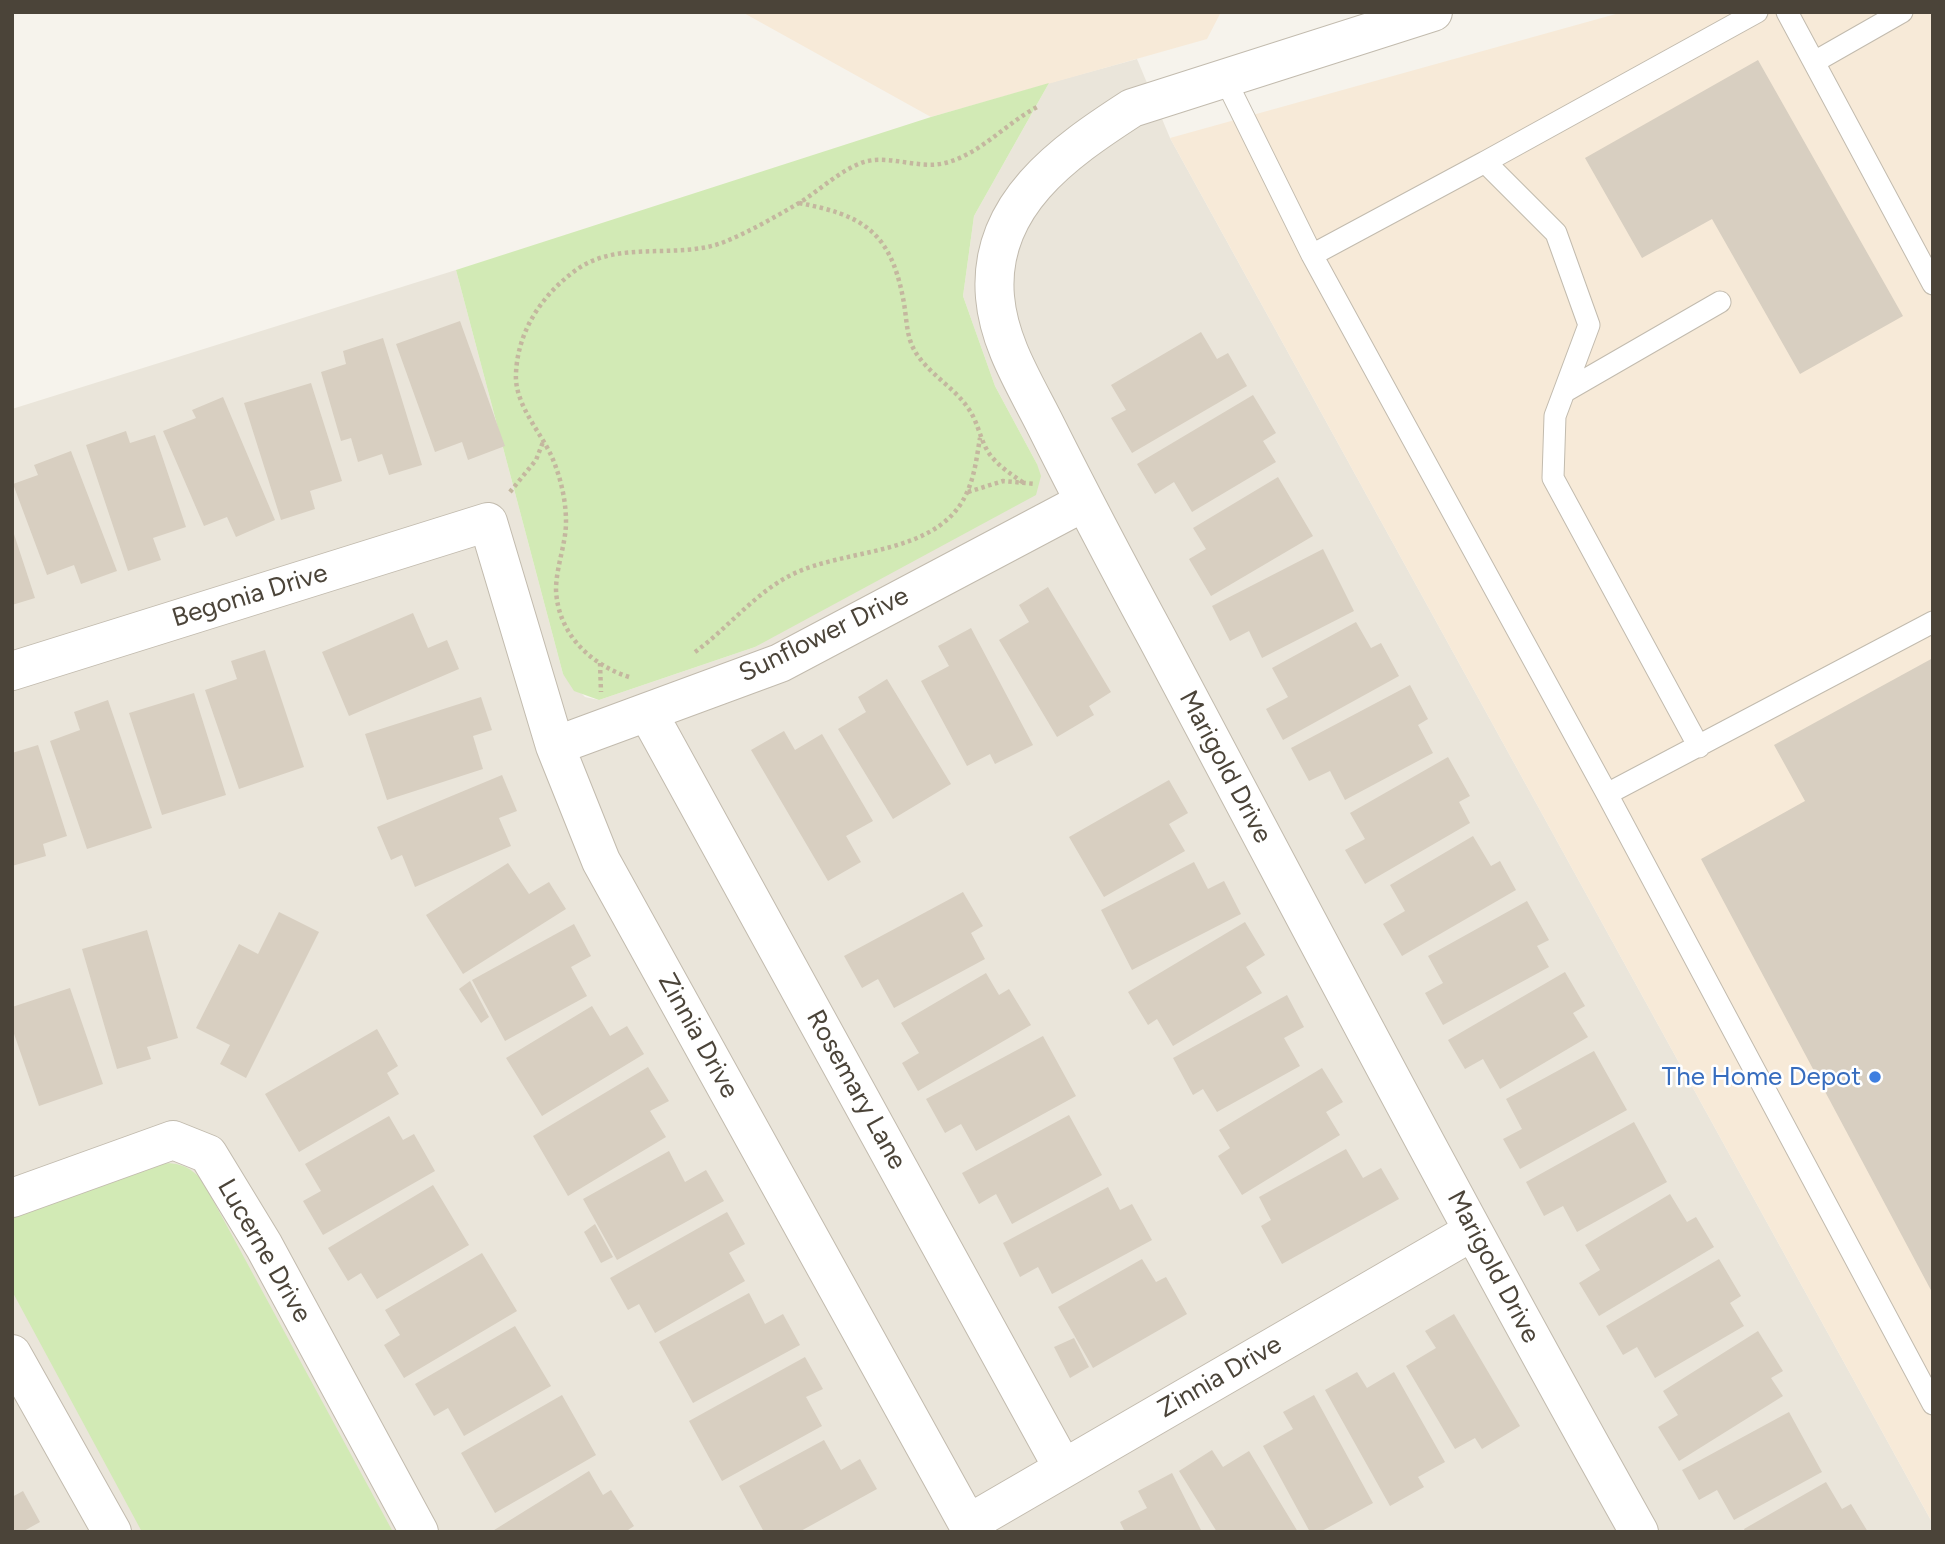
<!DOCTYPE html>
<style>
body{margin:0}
#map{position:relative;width:1945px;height:1544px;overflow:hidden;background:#f6f3ec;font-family:Figtree,sans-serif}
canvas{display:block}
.frame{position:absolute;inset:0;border:14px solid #4b4439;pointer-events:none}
</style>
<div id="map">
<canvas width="1945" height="1544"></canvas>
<div class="frame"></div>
</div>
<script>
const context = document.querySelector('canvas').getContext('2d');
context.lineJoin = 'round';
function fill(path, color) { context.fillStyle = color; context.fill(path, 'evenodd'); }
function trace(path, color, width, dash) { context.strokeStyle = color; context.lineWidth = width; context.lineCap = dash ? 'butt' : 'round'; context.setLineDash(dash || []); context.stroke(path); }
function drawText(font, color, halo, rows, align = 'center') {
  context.font = font + ' Figtree,sans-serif'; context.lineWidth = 5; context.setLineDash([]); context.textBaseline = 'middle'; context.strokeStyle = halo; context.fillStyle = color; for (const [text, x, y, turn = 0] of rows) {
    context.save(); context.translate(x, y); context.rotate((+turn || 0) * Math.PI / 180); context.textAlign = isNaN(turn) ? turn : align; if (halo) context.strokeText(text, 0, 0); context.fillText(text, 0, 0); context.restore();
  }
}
fill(new Path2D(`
 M1137,59l33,79 763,1386v8h-1921v-1123l444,-139 107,404 22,23 14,3 156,-53 282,-183 -42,-78 -32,-90 11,-80 75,-133z`), '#eae5da');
fill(new Path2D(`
 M742,12h479l-14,27 -276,78z
 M1623,12h310v1512l-763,-1386z`), '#f7ead8');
fill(new Path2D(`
 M1049,83l-75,133 -11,80 32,90 42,78 4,12 -5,19 -281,152 -156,53 -25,-9 -11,-17 -107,-404 475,-153z
 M161,1163c19,0 28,3 41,17l191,352h-251l-130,-241v-74z`), '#d2eab5');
fill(new Path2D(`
 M1758,60l145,256 -103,58 -88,-155 -70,39 -57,-100z
 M460,321l45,125 -37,14 -6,-18 -27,10 -39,-108z
 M1201,332l16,27 11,-6 19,33 -115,67 -21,-35 15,-8 -15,-25z
 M383,338l39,127 -33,10 -7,-21 -24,8 -7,-24 -10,3 -20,-69 25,-8 -3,-13z
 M311,383l31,98 -32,10 5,18 -34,11 -37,-117z
 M1253,395l23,38 -13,8 13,21 -84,50 -18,-30 -19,12 -18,-30z
 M223,397l52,123 -39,17 -9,-20 -23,9 -41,-95 33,-13 -4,-8z
 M126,431l4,12 25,-8 31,92 -33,11 8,22 -33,11 -42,-126z
 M71,451l46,120 -36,13 -7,-19 -27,10 -34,-91 25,-9 -4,-10z
 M1278,477l35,59 -102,60 -22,-37 17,-10 -13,-21z
 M12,528l23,70 -23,7z
 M1323,549l31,62 -92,47 -13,-27 -19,10 -18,-35z
 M1048,587l63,105 -22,14 5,9 -37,22 -58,-97 30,-18 -10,-17z
 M413,613l15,35 19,-8 12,29 -110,47 -27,-64z
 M1356,622l15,26 10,-5 18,33 -116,64 -17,-31 22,-12 -16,-29z
 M971,628l62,117 -38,19 -5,-10 -23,12 -46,-85 28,-15 -11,-20z
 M265,650l39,117 -65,22 -34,-99 32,-11 -6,-18z
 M1933,658v636l-232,-435 104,-58 -31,-56z
 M887,679l64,105 -58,35 -55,-90 28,-17 -8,-15z
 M1410,685l18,34 -10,6 15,28 -88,47 -15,-29 -21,10 -18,-33z
 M194,693l32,102 -64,20 -33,-102z
 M481,697l11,33 -19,6 10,33 -96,31 -22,-66z
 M108,700l44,128 -65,21 -37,-108 30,-11 -6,-18z
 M784,731l11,19 27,-16 51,87 -27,15 15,26 -33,19 -77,-131z
 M38,745l29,91 -24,8 3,12 -34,10v-113z
 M1448,757l22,39 -11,6 11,21 -105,61 -20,-34 20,-11 -15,-26z
 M502,775l15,36 -18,7 12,28 -96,41 -13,-32 -11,5 -14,-33z
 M1169,780l19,33 -19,11 16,27 -81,46 -35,-60z
 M1473,836l18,30 9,-5 16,29 -114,66 -19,-32 22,-13 -15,-26z
 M1194,862l14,27 16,-8 17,33 -109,56 -31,-60z
 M508,863l21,31 20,-12 17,27 -103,65 -37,-59z
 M963,892l20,34 -12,7 14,26 -91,49 -16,-29 -16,9 -18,-32z
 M1527,901l22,39 -12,6 12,21 -106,58 -18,-32 18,-10 -15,-27z
 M279,912l40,20 -73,146 -26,-14 10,-19 -34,-17 43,-84 19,10z
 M1245,922l20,33 -19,12 16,26 -89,53 -16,-27 -9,6 -20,-33z
 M574,924l17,32 -20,11 16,29 -82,45 -33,-61z
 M147,930l31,108 -31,9 4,12 -34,10 -35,-120z
 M1565,972l20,34 -12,7 15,24 -88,52 -17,-30 -18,10 -17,-29z
 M986,973l13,22 10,-6 22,36 -113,66 -16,-28 17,-10 -18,-30z
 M470,981l19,36 -8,6 -22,-34z
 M70,988l33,96 -64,22 -27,-78v-21z
 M1287,995l17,32 -20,11 16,28 -83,46 -14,-23 -10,6 -20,-37z
 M592,1006l18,30 17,-10 17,28 -102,62 -36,-58z
 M377,1029l21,37 -11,7 12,21 -100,58 -34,-58z
 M1043,1036l33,60 -100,55 -15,-27 -16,9 -19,-34z
 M1594,1051l33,59 -107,59 -17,-30 19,-10 -16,-30z
 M648,1067l21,34 -19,10 16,26 -98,59 -35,-60z
 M1322,1068l21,34 -17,10 14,23 -98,60 -24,-39 12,-8 -11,-18z
 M1069,1115l33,60 -90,49 -16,-30 -17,10 -17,-31z
 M389,1116l14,24 11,-6 21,37 -112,64 -20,-34 18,-10 -16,-27z
 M1634,1122l33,60 -90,50 -14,-26 -19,10 -18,-34z
 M1346,1149l17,29 18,-10 18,31 -117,65 -21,-38 10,-6 -12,-23z
 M669,1151l16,31 21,-12 18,31 -107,59 -34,-61z
 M433,1185l36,60 -92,54 -16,-26 -13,8 -20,-33z
 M1108,1187l12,23 12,-6 20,36 -100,54 -14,-27 -18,10 -17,-34z
 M1670,1194l17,28 9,-5 18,30 -115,69 -20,-33 21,-13 -15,-25z
 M727,1212l18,32 -16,9 16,28 -90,52 -16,-29 -11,6 -18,-32z
 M595,1224l18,33 -12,6 -17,-31z
 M482,1253l35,58 -113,67 -20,-33 16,-10 -15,-25z
 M1142,1259l14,23 10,-5 21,37 -94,54 -35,-61z
 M1719,1259l22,37 -11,7 14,23 -89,52 -18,-31 -14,8 -17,-29z
 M749,1293l16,31 18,-10 17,31 -107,58 -34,-61z
 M1454,1314l66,112 -38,23 -7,-11 -20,11 -49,-83 30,-18 -11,-17z
 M515,1326l36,60 -87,50 -16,-28 -14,8 -19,-32z
 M1758,1331l25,40 -12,7 12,18 -104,65 -21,-34 20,-12 -15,-24z
 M1074,1338l15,29 -19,11 -16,-31z
 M805,1357l18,32 -17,8 16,29 -100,55 -33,-60z
 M1357,1372l10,16 27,-16 51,90 -27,15 6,10 -34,19 -65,-116z
 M562,1395l34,60 -101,58 -34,-60z
 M1314,1395l59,108 -53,29h-10l-47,-86 30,-17 -10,-17z
 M1789,1412l33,60 -88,48 -17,-30 -18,10 -17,-30z
 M824,1440l17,30 19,-11 17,30 -78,43h-35l-25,-46z
 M1212,1450l11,17 26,-16 49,81h-81l-38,-61z
 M589,1471l14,24 8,-5 23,36 -9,6h-134z
 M1172,1473l30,59h-77l-5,-10 27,-14 -9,-17z
 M1826,1482l16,27 9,-5 17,28h-123l-1,-3z
 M23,1491l17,31 -18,10h-10v-35z`), '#d8cfc1');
const lane = new Path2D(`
 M1787,12l146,272
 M1816,61l86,-49
 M1225,79l87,176 295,539 326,610
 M1312,255l173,-93
 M1564,392l156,-90
 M1699,747l-146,-269 2,-62 34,-91 -33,-92 -71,-71 272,-150
 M1607,794l326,-172`);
const street = new Path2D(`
 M1433,12l-301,96c-68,44 -145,97 -137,189 4,47 30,87 51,129 36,72 73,142 111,212 159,299 316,599 482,894
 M12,671l476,-149 67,224 46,115 367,663 505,-293
 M648,713l415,755
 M555,746l225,-83 304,-161
 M12,1198l161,-58 35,14 56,92 155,286
 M12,1354l100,178`);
trace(lane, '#c2bbae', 23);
trace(street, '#c2bbae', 40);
trace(new Path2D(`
 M799,203c63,12 91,28 104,95 3,14 3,29 7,42 9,29 42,44 58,68 11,15 12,34 23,48 9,11 21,19 33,27
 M510,492l26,-32 7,-18
 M968,492l35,-11 33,3
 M695,652c32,-23 60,-59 96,-77 55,-28 150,-18 177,-85 7,-16 9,-35 12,-52
 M600,663l1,29
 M629,677c-40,-13 -71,-44 -73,-87 0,-23 10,-46 10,-68 0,-23 -6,-47 -15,-67 -12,-25 -37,-52 -35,-82 2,-44 28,-81 63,-105 42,-28 100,-8 145,-26 25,-10 51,-25 75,-39 21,-13 39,-31 62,-40 26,-10 57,7 84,0 36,-9 62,-41 94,-57`), '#c4b79f', 4.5, [3.5, 3.5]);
trace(lane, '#fff', 21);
trace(street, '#fff', 38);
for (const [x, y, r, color] of [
 [1875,1077,7,"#3f7fe0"]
]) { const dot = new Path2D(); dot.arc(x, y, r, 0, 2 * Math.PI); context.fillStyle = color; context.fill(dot); trace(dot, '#fff', 2.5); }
drawText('26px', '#4b4439', '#fff', [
 ["Begonia Drive",250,596,-17],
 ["Sunflower Drive",824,635,-26],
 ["Marigold Drive",1225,767,62],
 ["Zinnia Drive",698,1036,61],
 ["Rosemary Lane",856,1090,61],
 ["Lucerne Drive",264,1251,60],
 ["Marigold Drive",1493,1267,62],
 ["Zinnia Drive",1220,1377,-30]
]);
drawText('26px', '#366cbe', '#fff', [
 ["The Home Depot",1861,1077]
], 'right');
</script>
